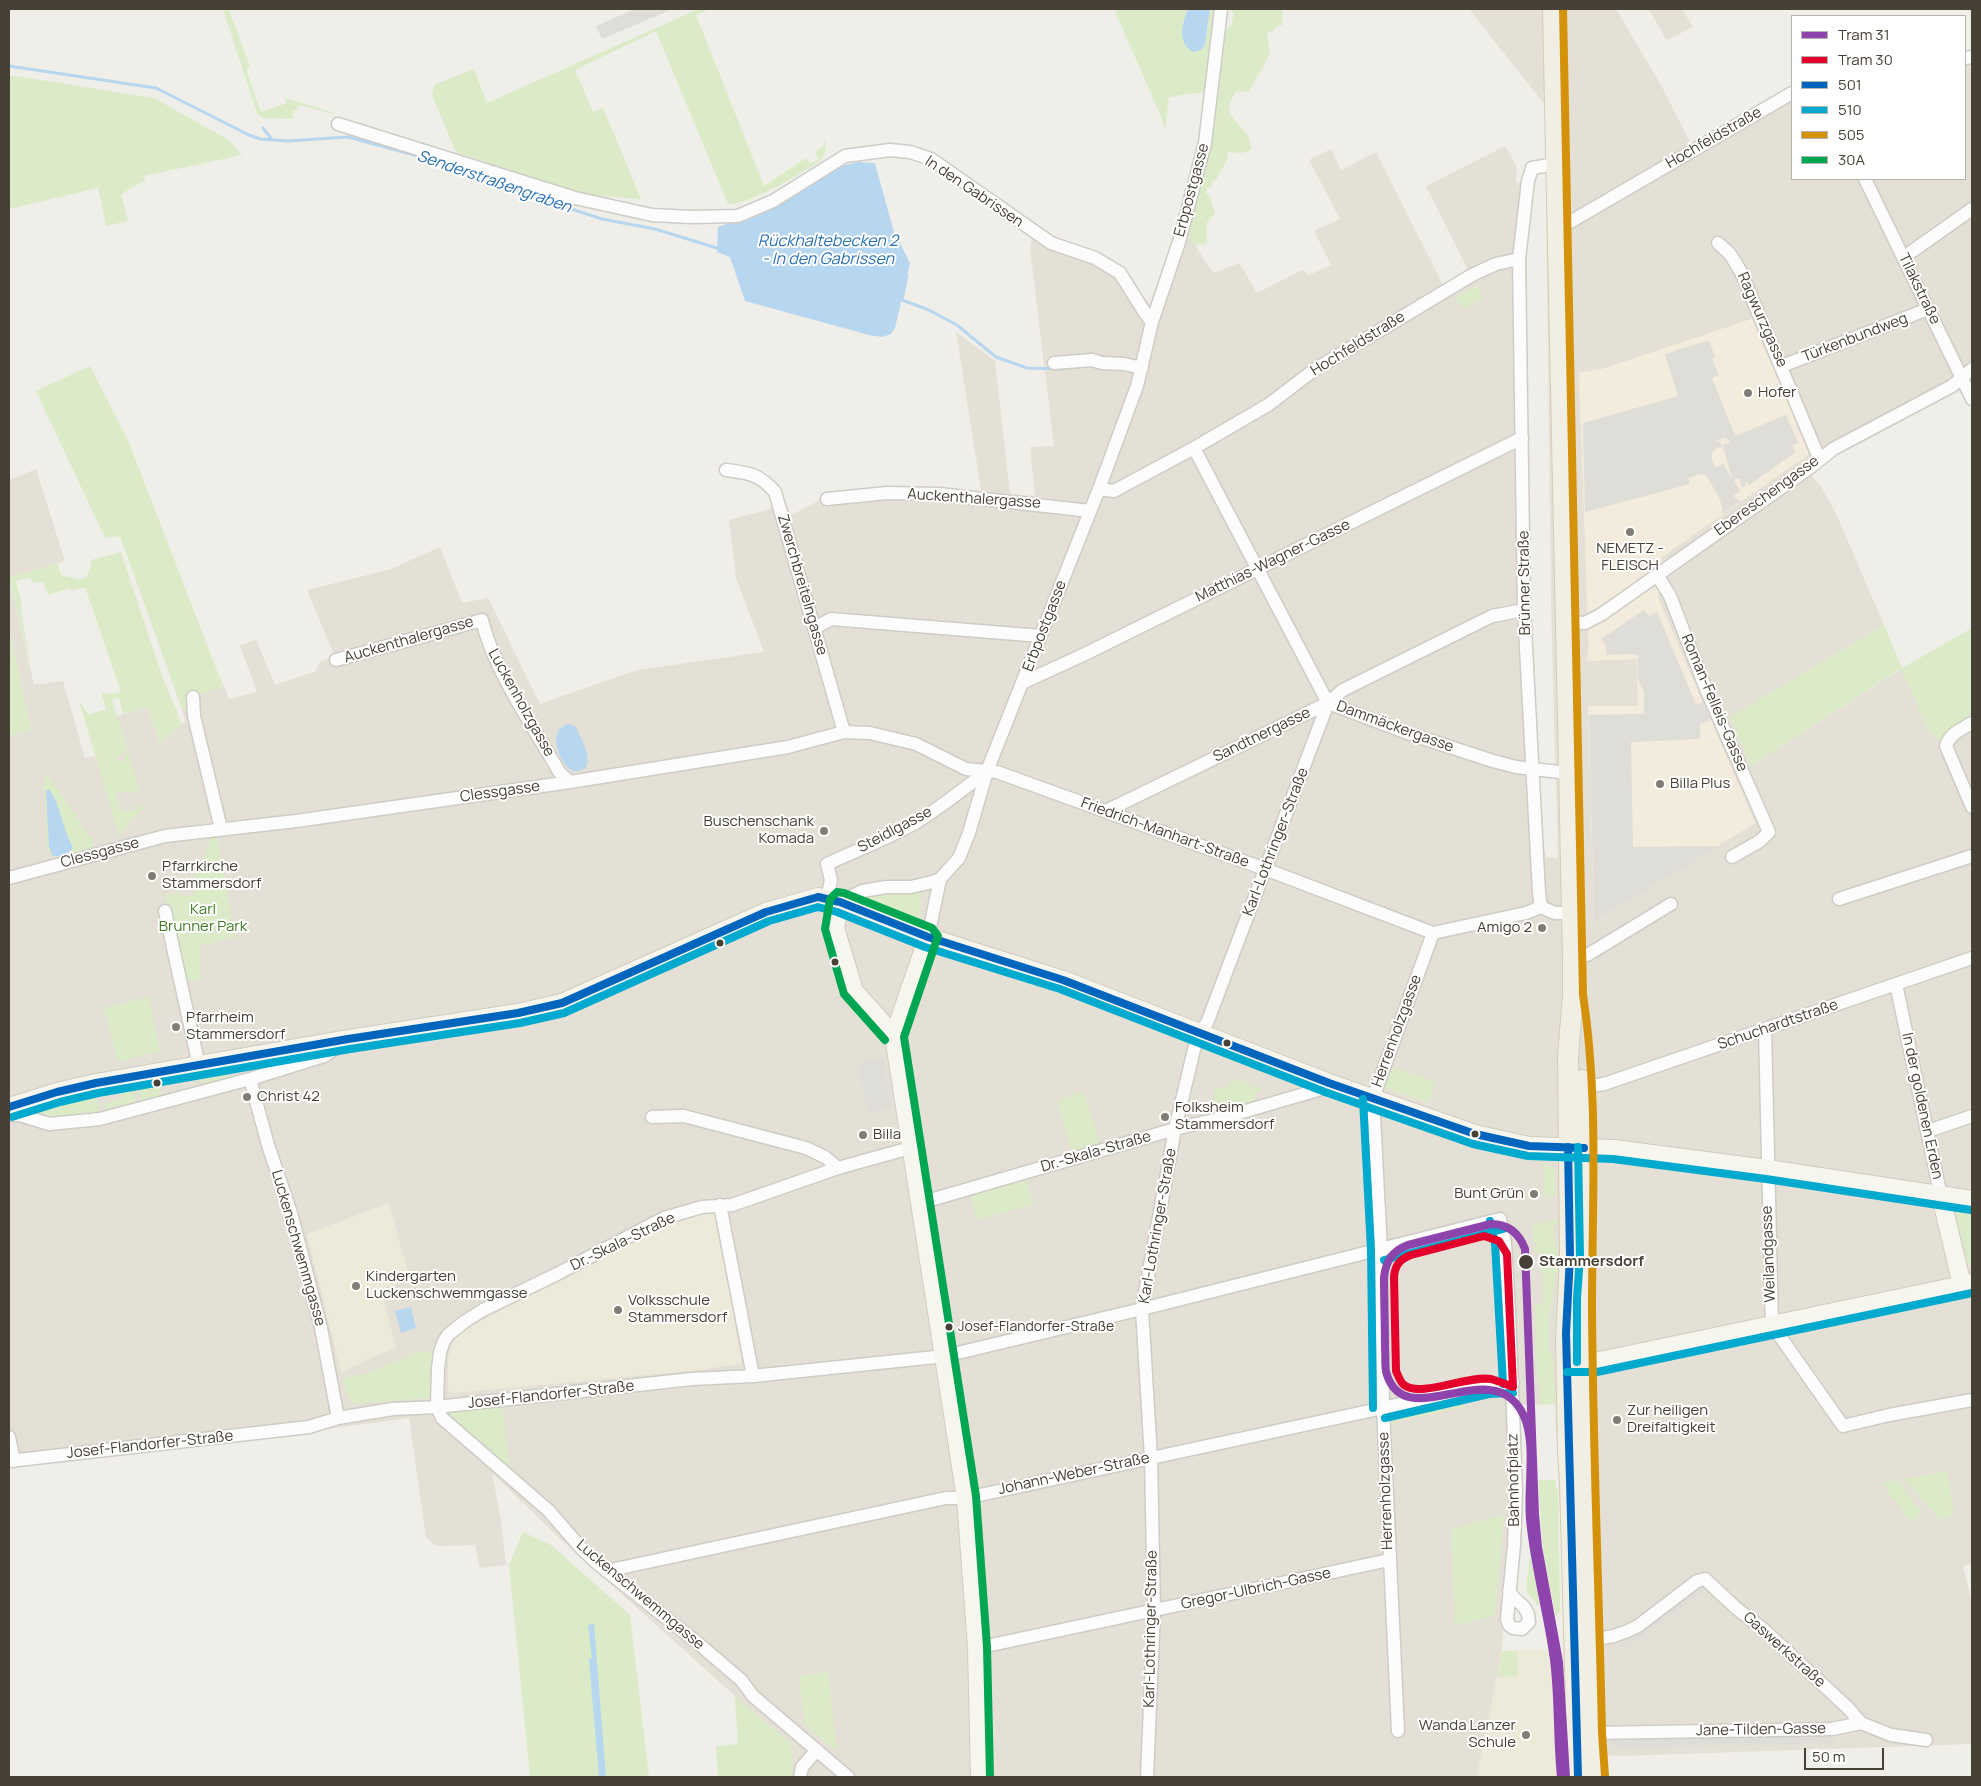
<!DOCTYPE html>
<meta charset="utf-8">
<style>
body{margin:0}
#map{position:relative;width:1981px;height:1786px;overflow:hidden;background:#f0eee8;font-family:Manrope,sans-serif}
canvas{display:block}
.frame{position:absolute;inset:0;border:10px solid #464035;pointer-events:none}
.legend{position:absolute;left:1791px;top:15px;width:175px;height:165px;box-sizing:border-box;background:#fff;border:1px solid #b5b3ae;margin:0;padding:6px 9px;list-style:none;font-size:15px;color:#464035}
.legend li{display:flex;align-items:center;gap:10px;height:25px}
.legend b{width:25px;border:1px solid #b5b3ae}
.scale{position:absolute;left:1804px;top:1748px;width:80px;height:22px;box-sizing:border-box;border:2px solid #464035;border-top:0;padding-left:6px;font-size:15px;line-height:18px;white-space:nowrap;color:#464035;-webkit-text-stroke:4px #fff;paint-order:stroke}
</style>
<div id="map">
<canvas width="1981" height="1786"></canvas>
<div class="frame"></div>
<ul class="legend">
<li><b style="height:6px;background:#8e44ad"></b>Tram 31</li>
<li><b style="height:6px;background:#e4002b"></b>Tram 30</li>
<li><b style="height:6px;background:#0065bd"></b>501</li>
<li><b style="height:6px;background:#00a9ce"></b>510</li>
<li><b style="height:6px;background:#d4920b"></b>505</li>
<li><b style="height:6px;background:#00a651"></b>30A</li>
</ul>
<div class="scale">50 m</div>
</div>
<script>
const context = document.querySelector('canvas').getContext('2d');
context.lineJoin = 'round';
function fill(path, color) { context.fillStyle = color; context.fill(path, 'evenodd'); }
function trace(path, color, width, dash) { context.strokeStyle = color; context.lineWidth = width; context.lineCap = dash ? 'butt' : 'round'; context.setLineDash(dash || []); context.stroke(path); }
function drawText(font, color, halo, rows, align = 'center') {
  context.font = font + ' Manrope,sans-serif'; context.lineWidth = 4; context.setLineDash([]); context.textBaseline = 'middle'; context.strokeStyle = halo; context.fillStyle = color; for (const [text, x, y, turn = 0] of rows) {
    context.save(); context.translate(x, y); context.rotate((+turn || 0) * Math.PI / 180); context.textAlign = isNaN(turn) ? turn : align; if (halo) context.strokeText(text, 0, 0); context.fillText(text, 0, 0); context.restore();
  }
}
fill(new Path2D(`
 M1469,9h147l46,78 30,59 100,-61v94h173v-125h7v329l-10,8h-14l-108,60 -28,25 10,12 13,23 49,114 -153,92 20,49 151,-98 26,61 44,-8v843l-9,2 9,37v141l-352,12 -49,-3 -16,-349 -47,1 4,112 -9,106 -1,28 -25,126h-759l-2,-30 22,-3 -3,-48 -179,-161 -64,-62 9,48 5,44 -26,3 -5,-23 -39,1 -10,-9 -17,-119 -184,25 -216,23v-730l22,-6 -22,-101v-47l4,11 21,92 29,-4 22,77 43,-8 -11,-34 30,-9 13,36 25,-22 -3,-12 7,-3 2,-8 33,-13 5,14 28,-7 -17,-46 16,-7 19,46 41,-14 4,-9 14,-7 -27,-65 84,-21 49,-22 22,56 26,-5 52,106 97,-34 127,-18 -28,-74 -7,-58 58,-16 4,11 37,-19h154l-26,-164 39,29 15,133 25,2 -5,-49 24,-1 -24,-197 4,-22 80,35 36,43 37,-72 26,40 26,-10 18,30 45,-23 7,5 22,-10 -17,-34 26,-12 -31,-59 22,-11 10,21 35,-18 67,133 25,-15 -42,-84 79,-40 12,22 -1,14 14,1 -7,73 8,326 9,255 3,5 3,15 12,1 -7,-255 -6,-498zM1602,369l207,85 -147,102 -4,42 97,225 -161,97 -5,-214h49l-1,-48 -50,3 2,-13 -10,-275z
 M1648,9h34l11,18 -26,13z
 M36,469l29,92 -56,17v-98z`), '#e5e0d5');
fill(new Path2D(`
 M1754,318l55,136 -147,103 -4,41 97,225 -161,98 -6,-215h50l-1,-47 -50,2 2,-13 -10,-275 23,-4z`), '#f3ebdb');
fill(new Path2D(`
 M389,1203l21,77 -29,9 15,58 -55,25 -34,-138z
 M716,1211l26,152 -35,6 -154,15 -101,9 -4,-3v-33l5,-15 5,-6 12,-10 117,-59 16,-12 73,-37z
 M1548,1649l4,35 5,93h-80l25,-126z`), '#eeeada');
fill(new Path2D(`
 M223,9h6l21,58 -4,2 15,43 26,-9 -2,-5 47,14 1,2 -34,-9 -3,5 -3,1v8h-3l-27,-1 -6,-5z
 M699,9h12l-15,6 68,171 42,-28 4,6 9,-5 -4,-7 8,-5 2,-8 1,12 -5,9c-23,15 -66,43 -93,44l-72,-173 -81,39 18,42 10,-4 38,91 -57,-4 -128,-43 -24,-57 2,-10 40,-16 13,34z
 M1114,9h74l-5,14 12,28 6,-1 4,-6 5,-35h6l-5,45 -7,39c-12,-1 -23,3 -35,4l-4,33 -3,-11z
 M1230,9h52l1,16 -6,1 -5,6h-4l-1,2 3,20 -21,37 -13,1 -6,10 -1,11 19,23 3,12 -2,3 -8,2 -14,-1 1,6 -12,22h-3l-2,7 -4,1 -1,6h3l6,19 -9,11c2,7 -1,12 1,18l-4,4 -3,-3 -5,3 -8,-13 25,-90 11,-113 8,-4 3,-12z
 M9,75l145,23 66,37 10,6 12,14 -98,21 1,5 -13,6 -11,8 7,26 -22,5 -8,-38 -89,21z
 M1477,285l6,14 -21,9 -6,-11z
 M90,366l38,74 95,246 -32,12 -1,8 -8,3 -62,-173 -15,2 -69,-147z
 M121,552l41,124 20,48 -22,19 -13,-36 -24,7 -4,-16 -7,1 16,51 -6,1v3l-6,2 2,7 8,-3 -2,-6 4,-1 12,40 -4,1 -2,-4 -10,4 -2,-4 -7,2 6,20 6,-2 1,2 11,-3 -1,-2 5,-2 1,3 -16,16 -8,14 -41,-137 10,14 17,-6 -5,-17 10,2 10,-2 -36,-105 -14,4 -1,-3 -21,7 -6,-13 -9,1 -5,-5 -13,3 5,19v11l10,57 -22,-90 49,-15 3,12 18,4 7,-1 5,-12v-6z
 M1884,625l18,43 70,-40v93l-33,20 -11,-12 -27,-61 -150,98 -21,-49z
 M9,629l22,101 -22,6z
 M46,774l3,2 43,64 1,7 -36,11 -7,-4 -3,-8 -3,-70z
 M217,837l18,101 -20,3v3l-16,1 2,34 -18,4 -18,-87 12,-5 1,3c15,7 23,-5 16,-18l11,-20 7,-18z
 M921,891l-2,29 -51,-18v-6z
 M148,997l12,54 -42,11 -14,-54z
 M1391,1067l45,15 -8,21 -44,-16z
 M227,1068l2,7 -3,3 -23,8 -4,-16z
 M1233,1078l27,11 -4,4 -1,6 4,1v3l-32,9 -5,-7 -8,-4 1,-12 14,-4z
 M157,1081l4,15 -16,5 -4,-1 -3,-16z
 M132,1082l4,19 -31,8 -1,-5 18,-6 -3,-9 -16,5 -2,-3z
 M95,1090l2,15h2v6c-15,4 -54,12 -64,0v-5z
 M1084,1092l15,51 -27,8 -15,-50z
 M1545,1164l9,3 2,27 -11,5 -2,-33z
 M1026,1180l7,24 -56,16 -6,-24z
 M1957,1205l15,1v61l-3,-2 -2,-4 -11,-48z
 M1557,1219v5l-3,1v21l3,1v24l-8,42 -1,34 5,13 2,44 -15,1 1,-19h-3l-3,-81 8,-1v-32h-3l-1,-20h-5v-4l3,-1v-4h-4v-18z
 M421,1351l13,2v44l-78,7 -8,-7 -5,-19 23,-4z
 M1481,1392l13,1 -1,3 -30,5 1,6 -67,14 -3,4h-4v-11l90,-19z
 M500,1406l3,6 7,58 -61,-54 1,-5z
 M1947,1471l7,43 -14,6 -36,-41z
 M1538,1480h18v8l2,1 2,122 -4,7 -13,-66z
 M1898,1480l24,33 -12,9 -28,-39z
 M1504,1514l-9,101 -40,11 -4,-96z
 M523,1532l28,13 79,70 19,162h-119l-21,-212z
 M1530,1554l10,51 -2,1 -12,-15z
 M1502,1651h15l1,25 -21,1z
 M828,1672l9,80 -32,-28 -6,-48z
 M735,1696l56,48 1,33h-74l-2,-30 22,-3z`), '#dbebc7');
fill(new Path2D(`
 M635,9h38l-71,30 -6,-13z
 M1709,340l6,17 -3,2 7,16 -7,3 23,58 51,-21 12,28 -7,2 5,7 -47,33 -4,-5 1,6 -5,1 -1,-9 -7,2 7,11 -7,5 7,5 -18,13v-8l-3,-9 -13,-22 -5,-1 -13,4 2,6 -105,28 -2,-89 95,-27 -13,-42zM1724,438l4,1 3,4 -8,2 9,34 -9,-15 -7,4 -4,-7v-8l3,-4 7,-2 -2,-6 -6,1z
 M1644,610l5,6 8,-4 39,93 7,-3 8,18 -11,4v15l-69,3 2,105 86,-1 -125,75 -5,-206 55,-1v-22l-6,-13v-23l-4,-2 -28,1v-9l-5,-7z
 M883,1057l9,50 -24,8 -10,-52z
 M1700,1586l4,5 -81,59 -2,-5z
 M1828,1733l8,10 -221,5 -5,-9z`), '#dfddd8');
fill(new Path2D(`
 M1188,9h22l-5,35 -4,6 -9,2c-15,-11 -10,-28 -4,-43z
 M858,162l17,1 18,66 17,34 -15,65 -4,6 -9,3 -13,-2 -124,-34 -15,-44 -13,-5 1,-25 26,-9 90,-50z
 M570,724l6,3c5,12 16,29 10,41 -4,2 -8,4 -12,3 -15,-5 -29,-44 -4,-47z
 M49,789l7,12 11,34 6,13c-4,6 -14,10 -21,7l-3,-8 -3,-56z
 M411,1307l5,21 -15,5 -6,-22z
 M594,1624l12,153h-7l-10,-118 3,-1 -4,-33z`), '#b7d6f0');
trace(new Path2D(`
 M9,66l147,22 93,47 11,4 28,2 60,-4 88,24
 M263,128l9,12
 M469,171l56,23 77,25 53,10 65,20
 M907,276l-5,24 27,10 28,15 39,32 31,11 36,1`), '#b7d6f0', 3);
const street = new Path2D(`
 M1965,58l7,-1
 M338,124l237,74 77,17 39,2 47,-1 35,-15 72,-45 45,-6 20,2 21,7 120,84 44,15 25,15 25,40 7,9
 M1865,179l107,220
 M1557,224l13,-2 222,-129
 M1718,243l12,11 11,18 78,186
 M1904,257l68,-48
 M1054,363l38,-3 10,3 22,1 18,4
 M1782,366l146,-57
 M1194,448l134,255 82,31 83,27 23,6 52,6
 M726,470c24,3 33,4 49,22l69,240
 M1099,489l15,2 80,-43 74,-43 46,-35 158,-95 24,-11 23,-5
 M827,499l60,-6 52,1 151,17
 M1657,575l13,21 36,93 63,143 -9,9 -28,16
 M1566,622l19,1 17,-9 210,-148 21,-17 119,-63 20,-17
 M815,628l16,-9 210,17
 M336,660l146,-40c12,50 51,107 78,153l10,9
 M1024,682l59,-27 439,-217
 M193,697l1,19 27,113
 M1972,723c-10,6 -22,10 -26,23l26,61
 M1106,811l222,-108 15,-13 149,-74 32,-6
 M9,878l156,-42 131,-15 274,-39 218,-35 56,-15 26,1 46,11 50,25 31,3 268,97 168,64 93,-20 15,-6 14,6h17
 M827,899l4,-19 -4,-16c30,-14 60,-25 88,-41 25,-15 49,-34 72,-52
 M1839,899l133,-43
 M840,902l22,-11 24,-4h25l21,-5 8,-3 19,-21 10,-25 18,-62 112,-282 38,-103 15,-64 27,-80 26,-99 16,-134
 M1541,907l-2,-14 -15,-283 -5,-351 9,-78 4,-13 23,-4
 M165,911l34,155
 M928,937l12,-58
 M1573,959l16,-5 82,-50
 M1896,984l45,213
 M1765,1029l7,296 71,101 46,-11 83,-15
 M250,1079l18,66 23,68 30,115 17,90
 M1582,1086h9l13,-2 368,-126
 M9,1115h11l29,9 51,-5 150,-40 74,-23 20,-14
 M652,1117l32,-1 122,32 19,9 13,11
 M1928,1131l44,-15
 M920,1203l255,-74 43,-10 100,-29 11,-7
 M720,1205l33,171
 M9,1437l5,24
 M9,1461l300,-34 29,-9 55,-9 44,-2 255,-28 61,-3 192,-20 197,-47 358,-90 5,24 4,67 7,180 -2,55 -7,74 2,6 4,3 9,1 7,-7 -1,-8 -4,-7 -10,-9 -5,-7
 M606,1571l340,-73h20l417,-90 105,-24 25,-1
 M1583,1639c20,1 37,-3 55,-13l59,-45 8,-2 31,29 27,21 85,79 13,15
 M977,1648l412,-88
 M1398,1731l-15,-323 -2,-158 -8,-152 60,-165
 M1592,1733l240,-4 29,-6 30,12 35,5
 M800,1777l2,-10 15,-17
 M848,1777l-95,-81 -12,-16 -42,-36 -102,-81 -16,-15 -32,-37 -107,-93 -5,-11 1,-38 2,-17 4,-11 4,-6 16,-13 19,-12 74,-36 107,-56 38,-11 30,-2 106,-37 72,-20
 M1147,1777l7,-166 -3,-153 -9,-149 33,-180 23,-96 9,-10 121,-320`);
const secondary = new Path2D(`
 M840,902l-5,26 19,63 40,45
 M928,937l-34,99 72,462 11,150 3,129
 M9,1107l48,-15 39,-9 252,-44 170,-26 44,-10 204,-91 52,-15 22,5 88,35 135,43 266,103 146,51 54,12 85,3 153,20 205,31
 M1941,1197l21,88
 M1568,1362h27l377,-79`);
const primary = new Path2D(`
 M1553,9l20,950v37l-5,60 2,200 -4,83 2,114 2,29 8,295
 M1582,1080l2,81 -3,179 3,49 8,344 3,44`);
trace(street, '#ceccc6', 15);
trace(secondary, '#d0ccbf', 20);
trace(primary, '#d3ccb5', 22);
trace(street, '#fdfcfc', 12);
trace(secondary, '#f6f5ee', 18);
trace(primary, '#f1eee3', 20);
trace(new Path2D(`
 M9,1107l48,-15 39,-9 252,-44 170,-26 44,-10 204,-91 52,-15 22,5 88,35 135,43 266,103 146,51 54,12 55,2
 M1568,1147l2,109 -4,77 12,444`), '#0065bd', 8);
trace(new Path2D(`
 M1363,1099l8,151 2,158
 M12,1117l48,-15 38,-9 252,-44 170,-26 44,-10 205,-92 49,-14 19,5 88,35 135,42 265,103 148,52 55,12 85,3 153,20 205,31
 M1490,1221l5,23 8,140
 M1384,1260l119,-31
 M1577,1362v-64l3,-42 -2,-109
 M1567,1372h30l375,-79
 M1385,1418l104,-24 24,-1`), '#00a9ce', 8);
trace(new Path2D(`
 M1563,9l20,986c16,104 9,209 9,314 1,141 7,282 10,424l3,43`), '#d4920b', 8);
trace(new Path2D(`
 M885,1040l-41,-46 -19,-65 5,-30 7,-7 7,1 88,35 6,8 -34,101 72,459 11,151 3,130`), '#00a651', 8);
trace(new Path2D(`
 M1561,1777c-4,-39 -2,-78 -7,-117 -6,-47 -20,-94 -24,-141 -3,-32 7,-77 -7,-105 -31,-62 -116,21 -136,-39 -3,-7 -1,-18 -2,-26 0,-24 -1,-48 -1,-72 2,-16 8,-26 24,-32l83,-21c17,0 28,9 34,25l10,265 3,33 21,115 7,115`), '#8e44ad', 8);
trace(new Path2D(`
 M1484,1236l15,5 8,13 6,133c-7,-3 -15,-6 -22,-8 -23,-4 -70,19 -87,6 -4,-3 -6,-10 -8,-14l-2,-94c1,-12 6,-18 17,-22z`), '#e4002b', 8);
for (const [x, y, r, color] of [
 [1748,393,5,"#827d74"],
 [1630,532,5,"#827d74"],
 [1660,784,5,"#827d74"],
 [824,831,5,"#827d74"],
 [152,876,5,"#827d74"],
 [1542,928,5,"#827d74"],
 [720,943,4.5,"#464035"],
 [835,962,4.5,"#464035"],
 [176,1027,5,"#827d74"],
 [1227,1043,4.5,"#464035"],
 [157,1083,4.5,"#464035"],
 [247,1097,5,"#827d74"],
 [1165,1117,5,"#827d74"],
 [1475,1134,4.5,"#464035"],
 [863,1135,5,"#827d74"],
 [1534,1194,5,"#827d74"],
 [1526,1262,8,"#464035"],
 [356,1286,5,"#827d74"],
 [618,1310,5,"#827d74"],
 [949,1327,4.5,"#464035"],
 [1617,1420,5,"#827d74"],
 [1526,1735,5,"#827d74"]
]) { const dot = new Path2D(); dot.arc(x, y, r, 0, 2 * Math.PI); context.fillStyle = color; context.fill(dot); trace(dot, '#fff', 2); }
drawText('14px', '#464035', '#fff', [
 ["Josef-Flandorfer-Straße",958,1327]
], 'left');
drawText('15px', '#464035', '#fff', [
 ["Hochfeldstraße",1714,138,-30],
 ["Erbpostgasse",1192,190,-75],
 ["In den Gabrissen",974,192,34],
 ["Tilakstraße",1919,289,64],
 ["Ragwurzgasse",1762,320,66],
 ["Türkenbundweg",1855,338,-21],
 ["Hochfeldstraße",1358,344,-32],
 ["Ebereschengasse",1767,496,-36],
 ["Auckenthalergasse",974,499,4],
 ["Matthias-Wagner-Gasse",1273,561,-26],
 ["Brünner Straße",1525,583,-91],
 ["Zwerchbreitelngasse",802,585,74],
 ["Erbpostgasse",1045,626,-69],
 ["Auckenthalergasse",409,640,-16],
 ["Luckenholzgasse",521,703,61],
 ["Roman-Felleis-Gasse",1714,703,67],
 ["Dammäckergasse",1395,727,20],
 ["Sandtnergasse",1262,735,-26],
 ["Clessgasse",500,792,-8],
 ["Steidlgasse",895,830,-28],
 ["Friedrich-Manhart-Straße",1165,833,20],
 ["Karl-Lothringer-Straße",1276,842,-69],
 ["Clessgasse",100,853,-15],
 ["Schuchardtstraße",1778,1025,-19],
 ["Herrenholzgasse",1397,1031,-70],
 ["In der goldenen Erden",1922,1106,78],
 ["Dr.-Skala-Straße",1096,1152,-16],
 ["Karl-Lothringer-Straße",1158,1226,-80],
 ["Dr.-Skala-Straße",623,1242,-26],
 ["Luckenschwemmgasse",298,1248,74],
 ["Weilandgasse",1769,1254,-92],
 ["Josef-Flandorfer-Straße",551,1395,-6],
 ["Josef-Flandorfer-Straße",150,1445,-6],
 ["Johann-Weber-Straße",1074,1474,-12],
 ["Bahnhofplatz",1514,1480,-91],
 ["Herrenholzgasse",1386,1491,-92],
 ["Gregor-Ulbrich-Gasse",1256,1589,-12],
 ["Luckenschwemmgasse",640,1595,40],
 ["Karl-Lothringer-Straße",1151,1629,-89],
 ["Gaswerkstraße",1784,1650,42],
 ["Jane-Tilden-Gasse",1761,1730,-1]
]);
drawText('15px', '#464035', '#fff', [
 ["Hofer",1758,393],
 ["NEMETZ -",1630,549,"center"],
 ["FLEISCH",1630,566,"center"],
 ["Billa Plus",1670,784],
 ["Buschenschank",814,822,"right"],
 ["Komada",814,839,"right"],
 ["Pfarrkirche",162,867],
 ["Stammersdorf",162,884],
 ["Amigo 2",1532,928,"right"],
 ["Pfarrheim",186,1018],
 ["Stammersdorf",186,1035],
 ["Christ 42",257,1097],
 ["Folksheim",1175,1108],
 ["Stammersdorf",1175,1125],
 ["Billa",873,1135],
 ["Bunt Grün",1524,1194,"right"],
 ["Kindergarten",366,1277],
 ["Luckenschwemmgasse",366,1294],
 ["Volksschule",628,1301],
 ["Stammersdorf",628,1318],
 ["Zur heiligen",1627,1411],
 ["Dreifaltigkeit",1627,1428],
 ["Wanda Lanzer",1516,1726,"right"],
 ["Schule",1516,1743,"right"]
], 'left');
drawText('15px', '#407a26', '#fff', [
 ["Karl",203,910],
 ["Brunner Park",203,927]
]);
drawText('bold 15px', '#464035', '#fff', [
 ["Stammersdorf",1539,1262]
], 'left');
drawText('italic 16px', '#2a72b6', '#fff', [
 ["Senderstraßengraben",494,182,19],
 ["Rückhaltebecken 2",828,242],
 ["- In den Gabrissen",828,260]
]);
</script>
